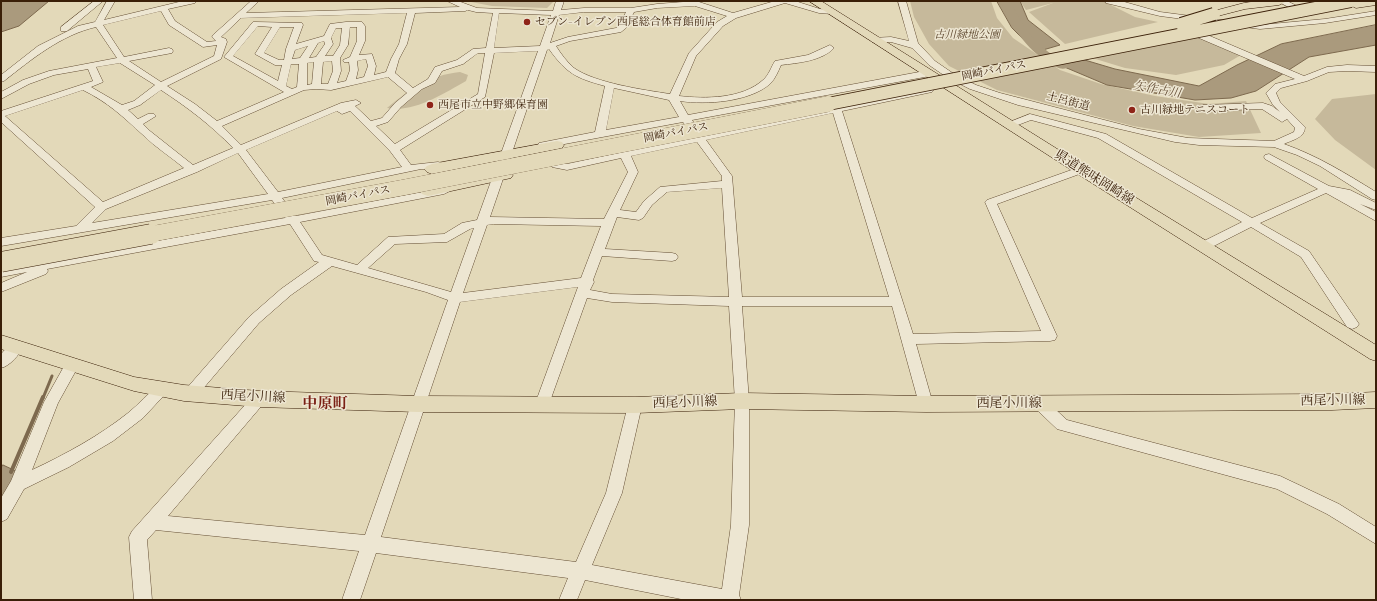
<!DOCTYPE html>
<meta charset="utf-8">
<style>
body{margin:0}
#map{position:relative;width:1377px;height:601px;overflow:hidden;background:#e3d9b9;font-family:"IM FELL French Canon",serif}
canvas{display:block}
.frame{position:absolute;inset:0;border:2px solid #3a1f08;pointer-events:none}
</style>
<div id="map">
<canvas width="1377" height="601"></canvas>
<div class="frame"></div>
</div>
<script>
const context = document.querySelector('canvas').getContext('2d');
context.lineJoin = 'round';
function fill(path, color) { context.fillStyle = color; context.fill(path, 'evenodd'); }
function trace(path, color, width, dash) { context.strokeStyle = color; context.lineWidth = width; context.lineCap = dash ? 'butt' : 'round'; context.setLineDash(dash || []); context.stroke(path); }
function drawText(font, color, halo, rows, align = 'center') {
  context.font = font + ' "IM FELL French Canon","Noto Serif JP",serif'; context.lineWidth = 3; context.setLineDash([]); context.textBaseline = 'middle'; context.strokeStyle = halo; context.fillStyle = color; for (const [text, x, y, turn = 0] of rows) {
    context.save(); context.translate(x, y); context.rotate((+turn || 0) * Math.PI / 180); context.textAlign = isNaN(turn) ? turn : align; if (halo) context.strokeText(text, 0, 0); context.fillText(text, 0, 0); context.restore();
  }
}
fill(new Path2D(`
 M466,1h88l-7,7 -55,-2z
 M910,1h81l6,17 16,20 47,32 41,14 54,12 54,8 37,-3 15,32 -62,4 -66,-11 -136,-36 -48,-24 -20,-22 -15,-27z
 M1020,1h83l32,16 23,5 -93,22 -36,-32 24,-9 -27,7z
 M1194,33l47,22 -17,10 -48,10 -51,-7 -36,-11z
 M460,72l8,3 -2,6c-23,13 -52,32 -79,27 23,-19 43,-33 73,-36z
 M1376,94v76l-41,-30 -20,-21 17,-20z`), '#c6b99b');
const water = new Path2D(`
 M1,1h48l-30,25 -18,6z
 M997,1h23l8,19 32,25 -24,7 -24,-24z
 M1376,25v20l-67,12 -53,34 -25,7 -36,2 -88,-15 -52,-22 23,-5 37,11 84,17 38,-21 44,-21z
 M3,465l17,8 -19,31v-35z`);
fill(water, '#aa9a7d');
trace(water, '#7d694e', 1);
trace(new Path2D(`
 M43,398l9,-22`), '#7d694e', 3);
trace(new Path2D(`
 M11,472l32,-75`), '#7d694e', 4);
fill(new Path2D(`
 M1000,1h10c15,30 27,46 57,63l2,2 -2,2c-7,2 -11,-1 -17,-5 -25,-14 -38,-37 -50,-62z`), '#aa9a7d');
const minor = new Path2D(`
 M94,1h9l-36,30h-6v-4z
 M107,1h8l-11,19 79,-19h13l-1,2 -27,6 7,12 32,21 9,-1 -4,-4 1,-2 38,-34h8l-13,12 214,-6 -13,-6h11l19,7 76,3 3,-10h8l-3,9 23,-2h47l26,-4 39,-3 37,12 42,-12h20l25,8 13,1v4l-14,-1 -34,-10 -49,15 -13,8 -27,30 -17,40c26,3 63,3 84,-16 6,-5 8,-13 12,-19l33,-6 22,-10 4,3c-12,13 -36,15 -53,17 -3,7 -6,14 -11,19 -21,18 -64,21 -90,17l8,14 242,-45 4,3 -4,3 -238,44 10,15 227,-48 3,1 2,2 -2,2 -90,19 71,223 128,-3 -56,-129 2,-2 90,-32h8l1,2 -1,2 -88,32 60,132 -2,4 -5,1 -134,3 17,60 -2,4 -5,2 -5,-2 -2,-4 -27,-98h-150l7,95v124l-10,70 2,5h-55l-101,-20 -8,20h-18l9,-22 -192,-25 -16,47h-18l17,-49 -203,-21 -9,10 5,60h-18l-5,-63 3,-6 122,-136 5,-2 5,2 2,4 -2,4 -96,113 197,19 83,-235 -22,-8 -94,-26 -41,29 -32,28 -63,74 -5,2 -5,-2 -2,-4 2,-4 63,-72 32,-28 38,-27 -5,-1 -24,-37 -243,45 1,2 -2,3 -45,18v-9l26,-11 -26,5v-8l284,-51 -13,-18 -271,46v-8l75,-12 19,-19 -94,-85v-11l92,-30 -5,-12 -34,6 -25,9 -28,15v-7l22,-12 26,-9 68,-13 -21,-31c-35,8 -64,32 -92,54l-3,1v-7l37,-29 40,-20 17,-4zM695,6l32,10 -10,6 -28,31 -19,41c-26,-4 -75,-11 -96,-26 -7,-6 -13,-14 -18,-22l14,-5 51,-9 5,-4 8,-16 23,-4zM468,10l8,2 17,1 -7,35 -13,1 -16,11 -22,7 -7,12 -15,9 -18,-15 4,-14 8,-15 8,-31 50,-2zM161,11l8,14 34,22 14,-2 -3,11 -53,26 -32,-21 43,-8 1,-2 -1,-2 -3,-1 -45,9 -21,-32zM584,12h42l-7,14 -3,2 -48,9 -18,6 9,-28zM407,13l-8,31 -8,15 -5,13 -12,3 2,-9 -4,-12 -13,1 6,-14v-15l-3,-4h-16l-16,2 -6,12 -28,8 7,-19 -1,-2 -46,-1h-3l-29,35 60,35 -67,29 -22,-17 -28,-18 54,-27 6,-17 -1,-3 -5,-2 20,-19zM499,13l52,2 -11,31 -46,2zM258,26l14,1 -17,27 20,11h7l-4,16 -45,-25zM280,27h14l-8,22 -2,11h-5l-15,-7zM350,27h7v14l-7,16 -7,3 1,2h5l1,8 -4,11 -9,2 4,-12 -1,-13 8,-13zM336,28h6l-2,17 -7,11h-8l8,-12 -2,-6zM324,41l1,3 -9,13 -7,1 9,-15zM308,46l-8,12 -8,1 3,-9zM549,49c18,25 27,29 56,37l-10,46 -56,11 -1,2 1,2 4,1 140,-26 11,15 -127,27 -15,-1 -1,2 1,2 15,3 54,-12 7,14 -24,47 -114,-2 57,-167zM538,51l-61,169 -15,3 -18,11 -56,3 -31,28 -35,-10 -22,-33 144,-28 6,-3 -6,-3 -148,28 -14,-18 139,-29h28l1,-2 -1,-2 -11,-3 -27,3 -11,-15 85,-53 9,-44zM478,53h7l-7,41 -83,50 -19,-18 12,-4 13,-15 21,-18 13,-6 7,-12 21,-7zM366,59l2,7 -4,11 -8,2 2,-9 -1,-9zM332,61l1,10 -5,13h-7l2,-22zM314,62l-2,22 -5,1v-22zM120,63l35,22 -21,16 -12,4 -31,-18 12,-5 -7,-15zM291,64h8l-2,23 -5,2 -6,-3zM388,77l19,16 -12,10 -13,15 -11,3 -16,-15 6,-3 -5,-3 -15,3 -100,42 -19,-19 82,-36 12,-1 15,1zM614,88l55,12 10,17 -73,13zM83,90c26,13 39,26 60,45 12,12 28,22 41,33l-81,34 -98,-86zM161,90c26,17 50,35 72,58l-40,17 -43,-34 -7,-7 13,-8 -2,-2h-6l-10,5 -10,-9 12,-5zM337,111l5,3 8,-3 40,40 12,16 -124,25 -32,-42zM833,113l56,184h-147l-10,-121 -26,-36zM697,142l25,34v5l-62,6 -16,14 -8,11 -16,-2 18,-38 -7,-16zM238,153l30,41 -176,29 14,-14 91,-37zM722,188l7,109 -117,-3 -22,-4 4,-8 -1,-2 9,-24 70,5 4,-1 2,-3 -2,-3 -4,-1 -67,-4 12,-32 22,3 4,-2 9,-13 15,-13zM494,224l107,2 -20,52 -118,15 24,-68zM474,228l-23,64 -83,-24 27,-24 52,-2 23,-13zM578,287l-43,117 2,4 5,2 5,-2 2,-4 38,-106 25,4 117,4 6,95 -4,124 -9,64 -130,-24 30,-72 20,-88 -2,-4 -5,-2 -5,2 -2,4 -22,88 -30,69 -195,-25 79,-235z
 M898,1h8l12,42 17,18 19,13 22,11 24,8 139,36 49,9 86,3 20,-9 1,-4 -8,-9 -5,3 -20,-13 -59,2 -5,-3 5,-3 60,-2 9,3 8,6 -7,-7 -7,-12 9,-9 20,-5 -110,-47v-4h6l113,48 23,-9 20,-2 29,1v6l-29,-1 -18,1 -22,9 -26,7 -5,5 4,9 25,25c0,11 -13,13 -21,17 34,12 61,29 92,48v8l-4,-1 -52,-33 -23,-11 -23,-8 -75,-2 -24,-3 -157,-37 -48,-16 -22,-11 -19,-13 -17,-17 -21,-6h-19l-1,-2 1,-2 19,-1 18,4z
 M1105,1h16l39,11 100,13 65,-6 51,-8v4l-51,8 -65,6 -100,-13 -54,-13z
 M1277,1h10l24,12 -1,2h-6z
 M1030,114l76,20 146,84 66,-29 -53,-30 -1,-2 1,-2 4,-1 60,32 21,4 26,13v7l-16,-6 16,8v9l-50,-28 -66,30 49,28 48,70 2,3 -2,3 -5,2 -5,-2 -46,-70 -50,-30 -43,22h-8l-2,-3 2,-3 42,-21 -144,-84 -67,-18 -21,8 -5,-3 2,-2z
 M16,342l5,1 2,4c-4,8 -13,19 -22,21v-14l10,-11z
 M72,360l5,1 2,4 -21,38 -26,67c34,-16 67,-34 96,-57 11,-9 20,-19 30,-28l5,-2 5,2 2,4 -27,29 -30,23 -44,26 -45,22 -17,30 -6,3v-24l10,-17 33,-79 23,-41z
 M1039,397l5,2 23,21 213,56 59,28 37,23v17l-49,-30 -50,-25 -220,-60 -23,-22 -2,-4 2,-4z`);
const major = new Path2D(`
 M809,1h12l265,166 290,178v16l-6,-2 -294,-186z
 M1,335l133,42 50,8 75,6 159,5 217,1 107,-4 184,3 406,-2 44,-2v16l-44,2 -406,2 -184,-3 -107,4 -217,-1 -159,-5 -75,-6 -50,-10 -133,-42z`);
const highway = new Path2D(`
 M1258,1l27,1 -6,3 -34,4 -31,8 -4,-1 -2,-2 2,-2 34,-9z
 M1376,1v4l-20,3 -6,-3 6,-3z
 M557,141l5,1 2,3 -2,3 -130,26 -5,-2 -3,-3 3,-3 5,-2z
 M505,170l6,2 2,3 -2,3 -83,18 -6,-2 -2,-3 2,-3 6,-2z`);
trace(minor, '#644e34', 1);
trace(major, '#3a1f08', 1);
trace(highway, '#3a1f08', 1);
fill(minor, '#ede6d2');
fill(major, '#e3d9b9');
fill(highway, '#e3d9b9');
const highwayBridgeFar2 = new Path2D(`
 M1181,24l33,-10
 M823,105l528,-104`);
const highwayBridgeFar1 = new Path2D(`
 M146,235l260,-48 422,-83`);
const highwayBridge = new Path2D(`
 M1,262l150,-28`);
trace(highwayBridgeFar2, '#3a1f08', 14, []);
trace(highwayBridgeFar1, '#3a1f08', 16, []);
trace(highwayBridge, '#3a1f08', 21, []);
trace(highwayBridgeFar2, '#e3d9b9', 12);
trace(highwayBridgeFar1, '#e3d9b9', 16);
trace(highwayBridge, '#e3d9b9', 20);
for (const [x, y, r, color] of [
 [527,22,4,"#8f2418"],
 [430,105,4,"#8f2418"],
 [1132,110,4,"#8f2418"]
]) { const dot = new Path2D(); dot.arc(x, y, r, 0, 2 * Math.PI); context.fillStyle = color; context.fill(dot); trace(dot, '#ede6d2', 1.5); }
drawText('11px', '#3a1f08', '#ede6d2', [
 ["セブン−イレブン西尾総合体育館前店",535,22],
 ["西尾市立中野郷保育園",438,105],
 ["古川緑地テニスコート",1140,110]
], 'left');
drawText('italic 11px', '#5d462d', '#ede6d2', [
 ["古川緑地公園",967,35]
]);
drawText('11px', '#3a1f08', '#ede6d2', [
 ["岡崎バイパス",994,71,-11],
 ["土呂街道",1068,102,14],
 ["岡崎バイパス",676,133,-11],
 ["岡崎バイパス",358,196,-11]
]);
drawText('italic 12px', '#614a31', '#ede6d2', [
 ["矢作古川",1157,90,10]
]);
drawText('13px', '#3a1f08', '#ede6d2', [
 ["県道熊味岡崎線",1094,178,32],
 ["西尾小川線",253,397,3],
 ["西尾小川線",1333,401,-1],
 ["西尾小川線",685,403,-2],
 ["西尾小川線",1009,404]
]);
drawText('bold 15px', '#7a1f14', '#ede6d2', [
 ["中原町",325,404]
]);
</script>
